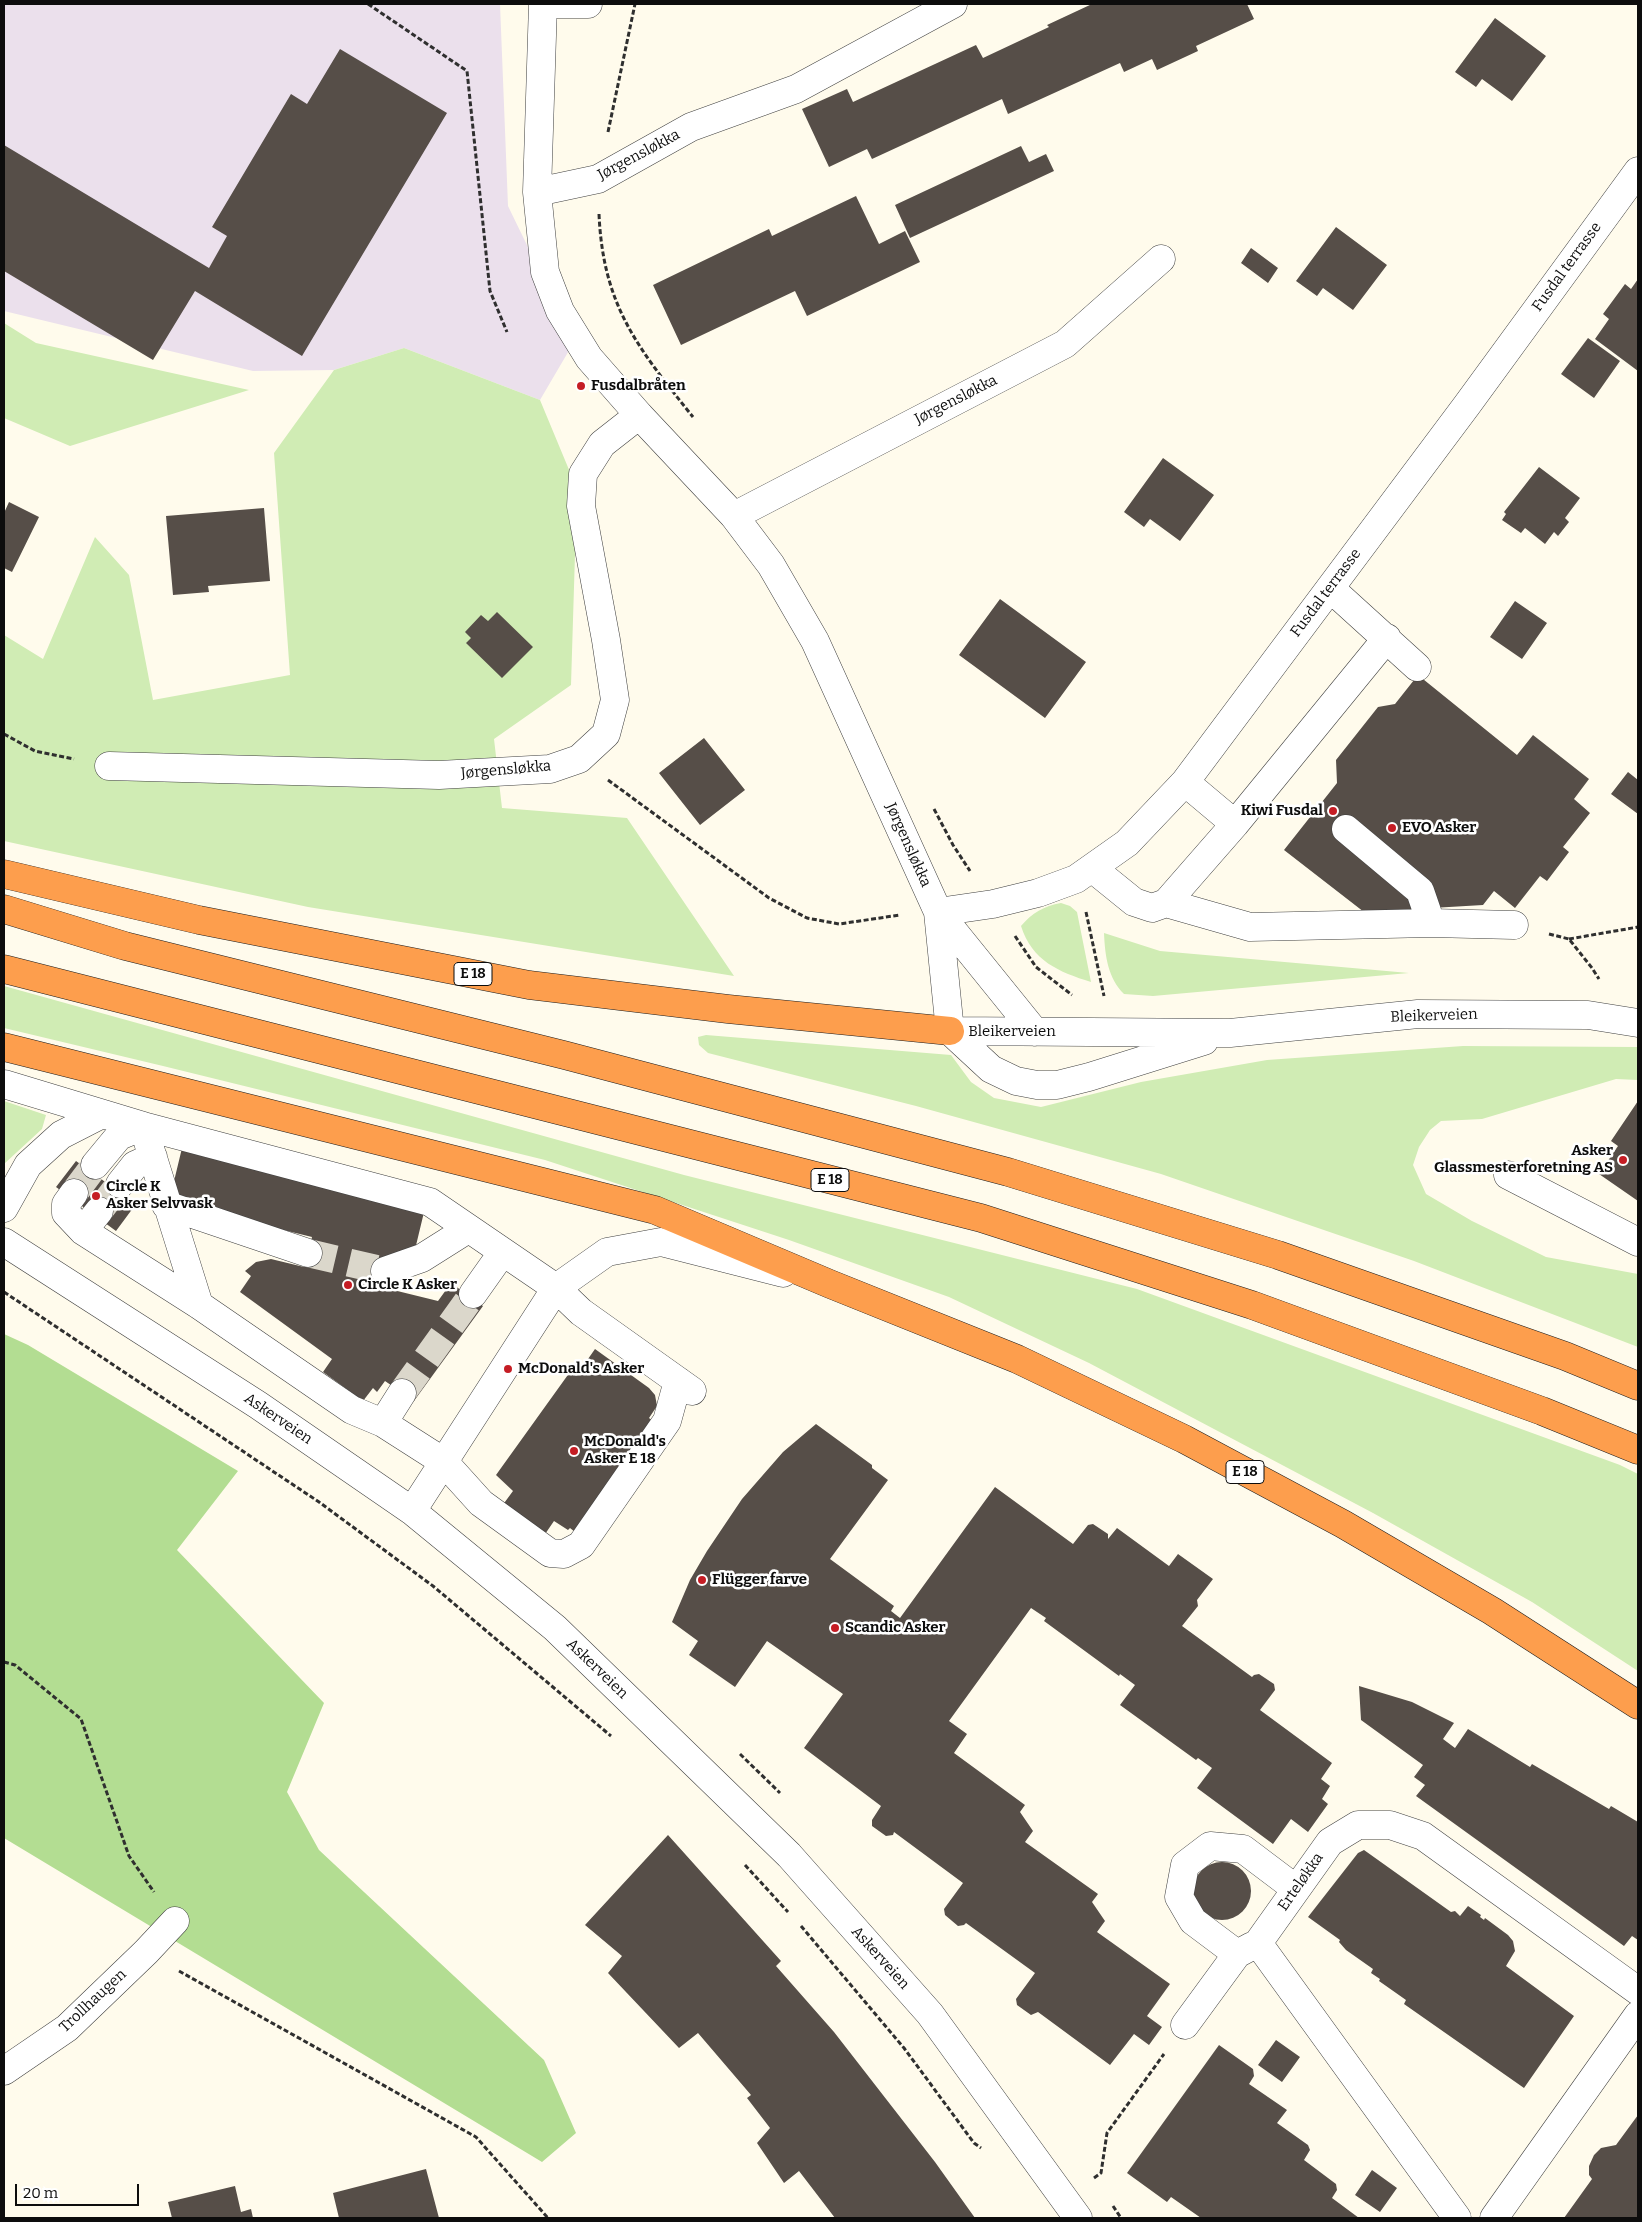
<!DOCTYPE html>
<meta charset="utf-8">
<style>
body{margin:0}
#map{position:relative;width:1642px;height:2222px;overflow:hidden;background:#fffbec;font-family:Bitter,serif}
canvas{display:block}
.frame{position:absolute;inset:0;border:5px solid #0d0d0d;pointer-events:none}
.scale{position:absolute;left:15px;top:2184px;width:124px;height:22px;box-sizing:border-box;border:2px solid #0d0d0d;border-top:0;padding-left:6px;font-size:15px;line-height:18px;white-space:nowrap;color:#0d0d0d;-webkit-text-stroke:4px #fff;paint-order:stroke}
</style>
<div id="map">
<canvas width="1642" height="2222"></canvas>
<div class="frame"></div>
<div class="scale">20 m</div>
</div>
<script>
const context = document.querySelector('canvas').getContext('2d');
context.lineJoin = 'round';
function fill(path, color) { context.fillStyle = color; context.fill(path, 'evenodd'); }
function trace(path, color, width, dash) { context.strokeStyle = color; context.lineWidth = width; context.lineCap = dash ? 'butt' : 'round'; context.setLineDash(dash || []); context.stroke(path); }
function drawText(font, color, halo, rows, align = 'center') {
  context.font = font + ' Bitter,serif'; context.lineWidth = 5; context.setLineDash([]); context.textBaseline = 'middle'; context.strokeStyle = halo; context.fillStyle = color; for (const [text, x, y, turn = 0] of rows) {
    context.save(); context.translate(x, y); context.rotate((+turn || 0) * Math.PI / 180); context.textAlign = isNaN(turn) ? turn : align; if (halo) context.strokeText(text, 0, 0); context.fillText(text, 0, 0); context.restore();
  }
}
fill(new Path2D(`
 M4,4h496l8,202 66,136 -34,58 -136,-52 -70,22 -81,1 -249,-60z`), '#ebe0ec');
fill(new Path2D(`
 M4,323l32,20 213,47 -179,56 -66,-28z
 M404,348l136,52 37,89 -6,196 -77,54 8,69 125,10 107,158 -426,-69 -304,-66v-206l39,24 52,-122 34,38 24,125 137,-25 -16,-222 60,-83z
 M1061,903l9,3 7,6 14,70c-32,-10 -59,-21 -70,-56 11,-13 23,-20 40,-23z
 M1104,933l56,18 249,22 -256,23 -29,-2c-16,-16 -19,-38 -20,-61z
 M4,986l680,189 453,114 483,176 18,9v197l-106,-69 -159,-89 -284,-150 -140,-66 -160,-57 -244,-80 -382,-94 -159,-38z
 M706,1035l245,20 20,27 23,16 47,9 100,-25 126,-22 196,-14 175,1v33l-22,-1 -134,40 -41,2 -11,9 -11,17 -6,18 13,29 46,27 74,36 92,17v73l-224,-86 -253,-87 -245,-68 -208,-53 -9,-8 -1,-8z
 M4,1101l42,14 -4,14 -38,35z`), '#d0ecb4');
fill(new Path2D(`
 M4,1334l24,11 210,126 -61,79 147,153 -37,89 32,58 225,210 32,73 -34,29 -538,-324z`), '#b3dd92');
fill(new Path2D(`
 M1092,4h155l7,15 -58,27 2,5 -41,19 -5,-11 -28,13 -4,-9 -112,51 -6,-15 -130,60 -5,-10 -38,18 -27,-58 45,-20 6,13 123,-57 7,13 66,-31 -2,-2z
 M1495,18l51,38 -34,45 -30,-22 -6,8 -21,-15z
 M340,49l107,64 -145,243 -107,-65 -42,69 -149,-89v-126l205,123 18,-32 -15,-9 79,-133 16,10z
 M1021,146l8,16 17,-8 8,17 -144,67 -15,-33z
 M856,196l23,48 26,-13 15,31 -113,54 -12,-25 -114,54 -28,-60 116,-56 3,7z
 M1336,227l51,38 -34,45 -30,-22 -6,8 -21,-15z
 M1251,248l27,20 -10,15 -27,-20z
 M1638,279v92l-43,-32 14,-20 -6,-5 22,-30 6,5z
 M1588,338l32,23 -26,37 -33,-24z
 M1163,458l51,37 -34,46 -30,-22 -6,8 -20,-15z
 M1539,467l41,31 -15,20 4,4 -11,14 -4,-4 -9,12 -20,-16 -4,5 -19,-13 4,-6 -2,-2z
 M9,502l30,15 -27,55 -8,-4v-55z
 M264,508l6,73 -62,5 1,6 -36,3 -7,-79z
 M1000,599l86,63 -41,56 -86,-63z
 M1515,601l32,22 -25,36 -32,-22z
 M497,612l36,35 -31,31 -36,-35 5,-5 -6,-6 16,-17 7,6z
 M1418,675l99,80 16,-20 56,44 -15,20 16,14 -27,34 6,5 -22,29 -7,-5 -25,32 -21,-17 -11,14 -119,7 -80,-62 53,-67 -1,-23 42,-53 17,-3z
 M704,738l41,52 -45,35 -41,-52z
 M1628,772l10,8v34l-27,-20z
 M1638,1101v100l-39,-27 19,-28 -7,-5z
 M182,1148l243,60 -13,54 -27,9 -4,16 57,14 13,-18 32,23 -69,95 -29,-20 -8,11 -4,-4 -10,13 -40,-29 9,-13 -92,-67 11,-16 -6,-5 11,-9 15,-3 33,8 8,-30 -143,-35z
 M76,1161l60,43 -20,27 -60,-44z
 M595,1349l54,39 6,7 2,11 -8,12 5,4 -79,110 -5,-4 -2,2 -14,-9 -13,19 -42,-30 14,-19 -17,-16 79,-110 6,4z
 M816,1424l56,41v3l16,12 -58,79 64,47 -3,5 9,7 95,-131 78,57 15,-19 5,-1 15,10v5l9,-11 52,38 9,-12 35,25 -16,21 1,6 -16,20 70,51 2,-2 5,-1 15,10 1,6 -15,20 72,53 -11,16 9,7 -8,13 6,5 -20,28 -17,-13 -18,25 -76,-56 15,-20 -14,-10 -2,2 -76,-55 15,-20 -15,-11 -1,2 -75,-55 2,-3 -15,-10 -82,113 18,13 -13,19 71,52 -5,7 13,19 -8,11 73,52 -6,8 13,19 -8,11 73,52 -23,32 15,11 -13,18 -15,-11 -24,31 -72,-53 -7,3 -14,-10 -1,-6 19,-26 -69,-50 -2,2 -6,1 -13,-11 -1,-6 19,-26 -69,-51 -1,3 -7,1 -14,-10v-6l9,-14 -77,-58 39,-54 -76,-53 -32,46 -46,-32 9,-14 -26,-19 18,-42 17,-29 35,-52 41,-47z
 M1359,1686l53,16 42,21 -11,16 12,9 13,-19 62,38 2,-3 77,45 2,-3 27,16v118l-6,-4 -8,10 -208,-150 9,-11 -11,-8 9,-12 -62,-45z
 M668,1835l113,126 -5,5 58,66 101,130 40,56h-140l-36,-47 -15,12 -27,-40 13,-15 -23,-30 4,-3 -53,-62 -19,15 -71,-75 14,-17 -37,-31z
 M1364,1850l87,62 4,-1 5,5 8,-10 13,9 -1,2 4,3 1,-2 23,17 5,6 2,10 -9,15 68,50 -50,72 -120,-84 2,-4 -27,-19 1,-2 -9,-6 2,-4 -27,-19 -7,-8 1,-2 -32,-23 50,-64z
 M1193 1891a29 29 0 1 1 58 0a29 29 0 1 1-58 0Z
 M1276,2040l24,17 -18,25 -24,-17z
 M1219,2045l34,24 1,7 -5,8 38,26 -10,13 31,22 2,5 -6,10 32,24 1,6 -5,8 27,20h-158l-30,-21 -4,5 -40,-29z
 M1638,2115v103h-74l28,-39 -3,-4v-9l5,-11 7,-7 15,-3z
 M426,2169l13,49h-100l-6,-25z
 M1372,2170l25,18 -17,24 -25,-17z
 M235,2186l6,26 10,-3 2,9h-81l-4,-16z`), '#564e48');
trace(new Path2D(`
 M74,1193l21,-28
 M99,1211l21,-27
 M308,1253l77,18
 M402,1393l71,-99`), '#dbd7cb', 28, [28, 14]);
const minor = new Path2D(`
 M543,4l-6,188 8,80 15,39 29,47 50,57 95,101 37,49 44,76 123,271 97,120
 M543,4h45
 M537,192l61,-13 93,-52 105,-38 157,-85
 M734,516l331,-172 96,-85
 M1330,588l87,79
 M109,766l330,9 111,-6 29,-10 27,-25 9,-34 -9,-60 -25,-134 2,-32 19,-30 37,-29
 M1185,782l50,42
 M1346,829l74,62 11,32
 M1092,868l42,34 18,6 14,-5 69,-79 152,-186
 M1166,903l84,24 181,-4 83,2
 M938,912l55,-8 45,-11 38,-14 51,-36 58,-61 282,-377 171,-234
 M938,912l12,119
 M950,1031l280,2 188,-19 170,1 50,8
 M950,1031l41,38 25,12 21,4h20l32,-8 115,-36
 M4,1084l139,42 287,76 126,86 25,24 111,79
 M95,1165l24,-29 24,-10 56,179
 M1508,1175l130,67
 M120,1184l15,-19 18,-8
 M74,1193l-8,11v9l17,18 116,74 153,105 31,13 61,39 37,41 69,50 14,1 17,-9 86,-124 11,-40
 M166,1205l142,48
 M4,1208l24,-43 33,-30 41,-21
 M83,1231l16,-20
 M4,1242l254,163 154,106 143,117 234,227 141,159 148,204
 M385,1271l37,-13 46,-29
 M473,1294l29,-41
 M383,1423l19,-30
 M412,1511l144,-223 51,-36 54,-10 122,31
 M1237,1954l-44,-33 -14,-24 6,-32 25,-19 33,3 53,40
 M1185,2025l52,-71 15,-8
 M4,2071l63,-43 79,-76 29,-31
 M1457,2218l-199,-275 72,-101 28,-17h32l33,11 215,155
 M1494,2218l144,-203`);
const highway = new Path2D(`
 M4,874l195,46 330,65 199,24 222,22
 M4,909l121,37 439,109 444,117 270,83 287,101 73,30
 M4,969l977,249 271,87 290,106 96,39
 M4,1047l651,163 175,74 187,75 167,80 159,85 149,87 146,94`);
trace(minor, '#404040', 29);
trace(highway, '#1e1e1e', 29);
trace(new Path2D(`
 M368,4l99,67 23,220 17,41
 M608,132l27,-128
 M599,214c4,92 39,134 94,203
 M4,734l31,17 39,8
 M608,780l161,118 38,20 32,6 61,-9
 M934,809l19,36 17,26
 M1086,912l18,84
 M1549,934l20,5 23,29 7,11
 M1015,936l21,31 36,28
 M1569,939l69,-12
 M4,1292l315,210 114,84 178,150
 M4,1662l11,3 66,54 48,137 25,36
 M740,1754l40,39
 M745,1865l43,47
 M801,1926l103,122 70,95 7,5
 M179,1971l297,166 72,81
 M1094,2178l7,-5 6,-40 57,-79
 M1113,2206l8,12`), '#2f2f2f', 3, [5, 2.5]);
trace(minor, '#fff', 28);
trace(highway, '#fd9e4d', 28);
for (const [x, y, r, color] of [
 [581,386,5,"#c51d24"],
 [1333,811,5,"#c51d24"],
 [1392,828,5,"#c51d24"],
 [1623,1160,5,"#c51d24"],
 [96,1196,5,"#c51d24"],
 [348,1285,5,"#c51d24"],
 [508,1369,5,"#c51d24"],
 [574,1451,5,"#c51d24"],
 [702,1580,5,"#c51d24"],
 [835,1628,5,"#c51d24"]
]) { const dot = new Path2D(); dot.arc(x, y, r, 0, 2 * Math.PI); context.fillStyle = color; context.fill(dot); trace(dot, '#fff', 2); }
for (const [x, y, w] of [
 [473,974,38],
 [830,1180,38],
 [1245,1472,38]
]) { const box = new Path2D(); box.roundRect(x - w / 2, y - 11.5, w, 23, 4); context.fillStyle = '#fff'; context.fill(box); trace(box, '#0d0d0d', 1); }
drawText('bold 14px', '#0d0d0d', null, [
 ["E 18",473,974],
 ["E 18",830,1180],
 ["E 18",1245,1472]
]);
drawText('15px', '#0d0d0d', '#fff', [
 ["Jørgensløkka",639,155,-28],
 ["Fusdal terrasse",1567,267,-54],
 ["Jørgensløkka",956,400,-27],
 ["Fusdal terrasse",1326,593,-53],
 ["Jørgensløkka",506,770,-5],
 ["Jørgensløkka",908,845,66],
 ["Bleikerveien",1434,1016,-2],
 ["Bleikerveien",1012,1032],
 ["Askerveien",278,1419,34],
 ["Askerveien",597,1669,44],
 ["Erteløkka",1301,1882,-55],
 ["Askerveien",880,1958,48],
 ["Trollhaugen",93,2001,-43]
]);
drawText('bold 15px', '#0d0d0d', '#fff', [
 ["Fusdalbråten",591,386],
 ["Kiwi Fusdal",1323,811,"right"],
 ["EVO Asker",1402,828],
 ["Asker",1613,1151,"right"],
 ["Glassmesterforetning AS",1613,1168,"right"],
 ["Circle K",106,1187],
 ["Asker Selvvask",106,1204],
 ["Circle K Asker",358,1285],
 ["McDonald's Asker",518,1369],
 ["McDonald's",584,1442],
 ["Asker E 18",584,1459],
 ["Flügger farve",712,1580],
 ["Scandic Asker",845,1628]
], 'left');
</script>
